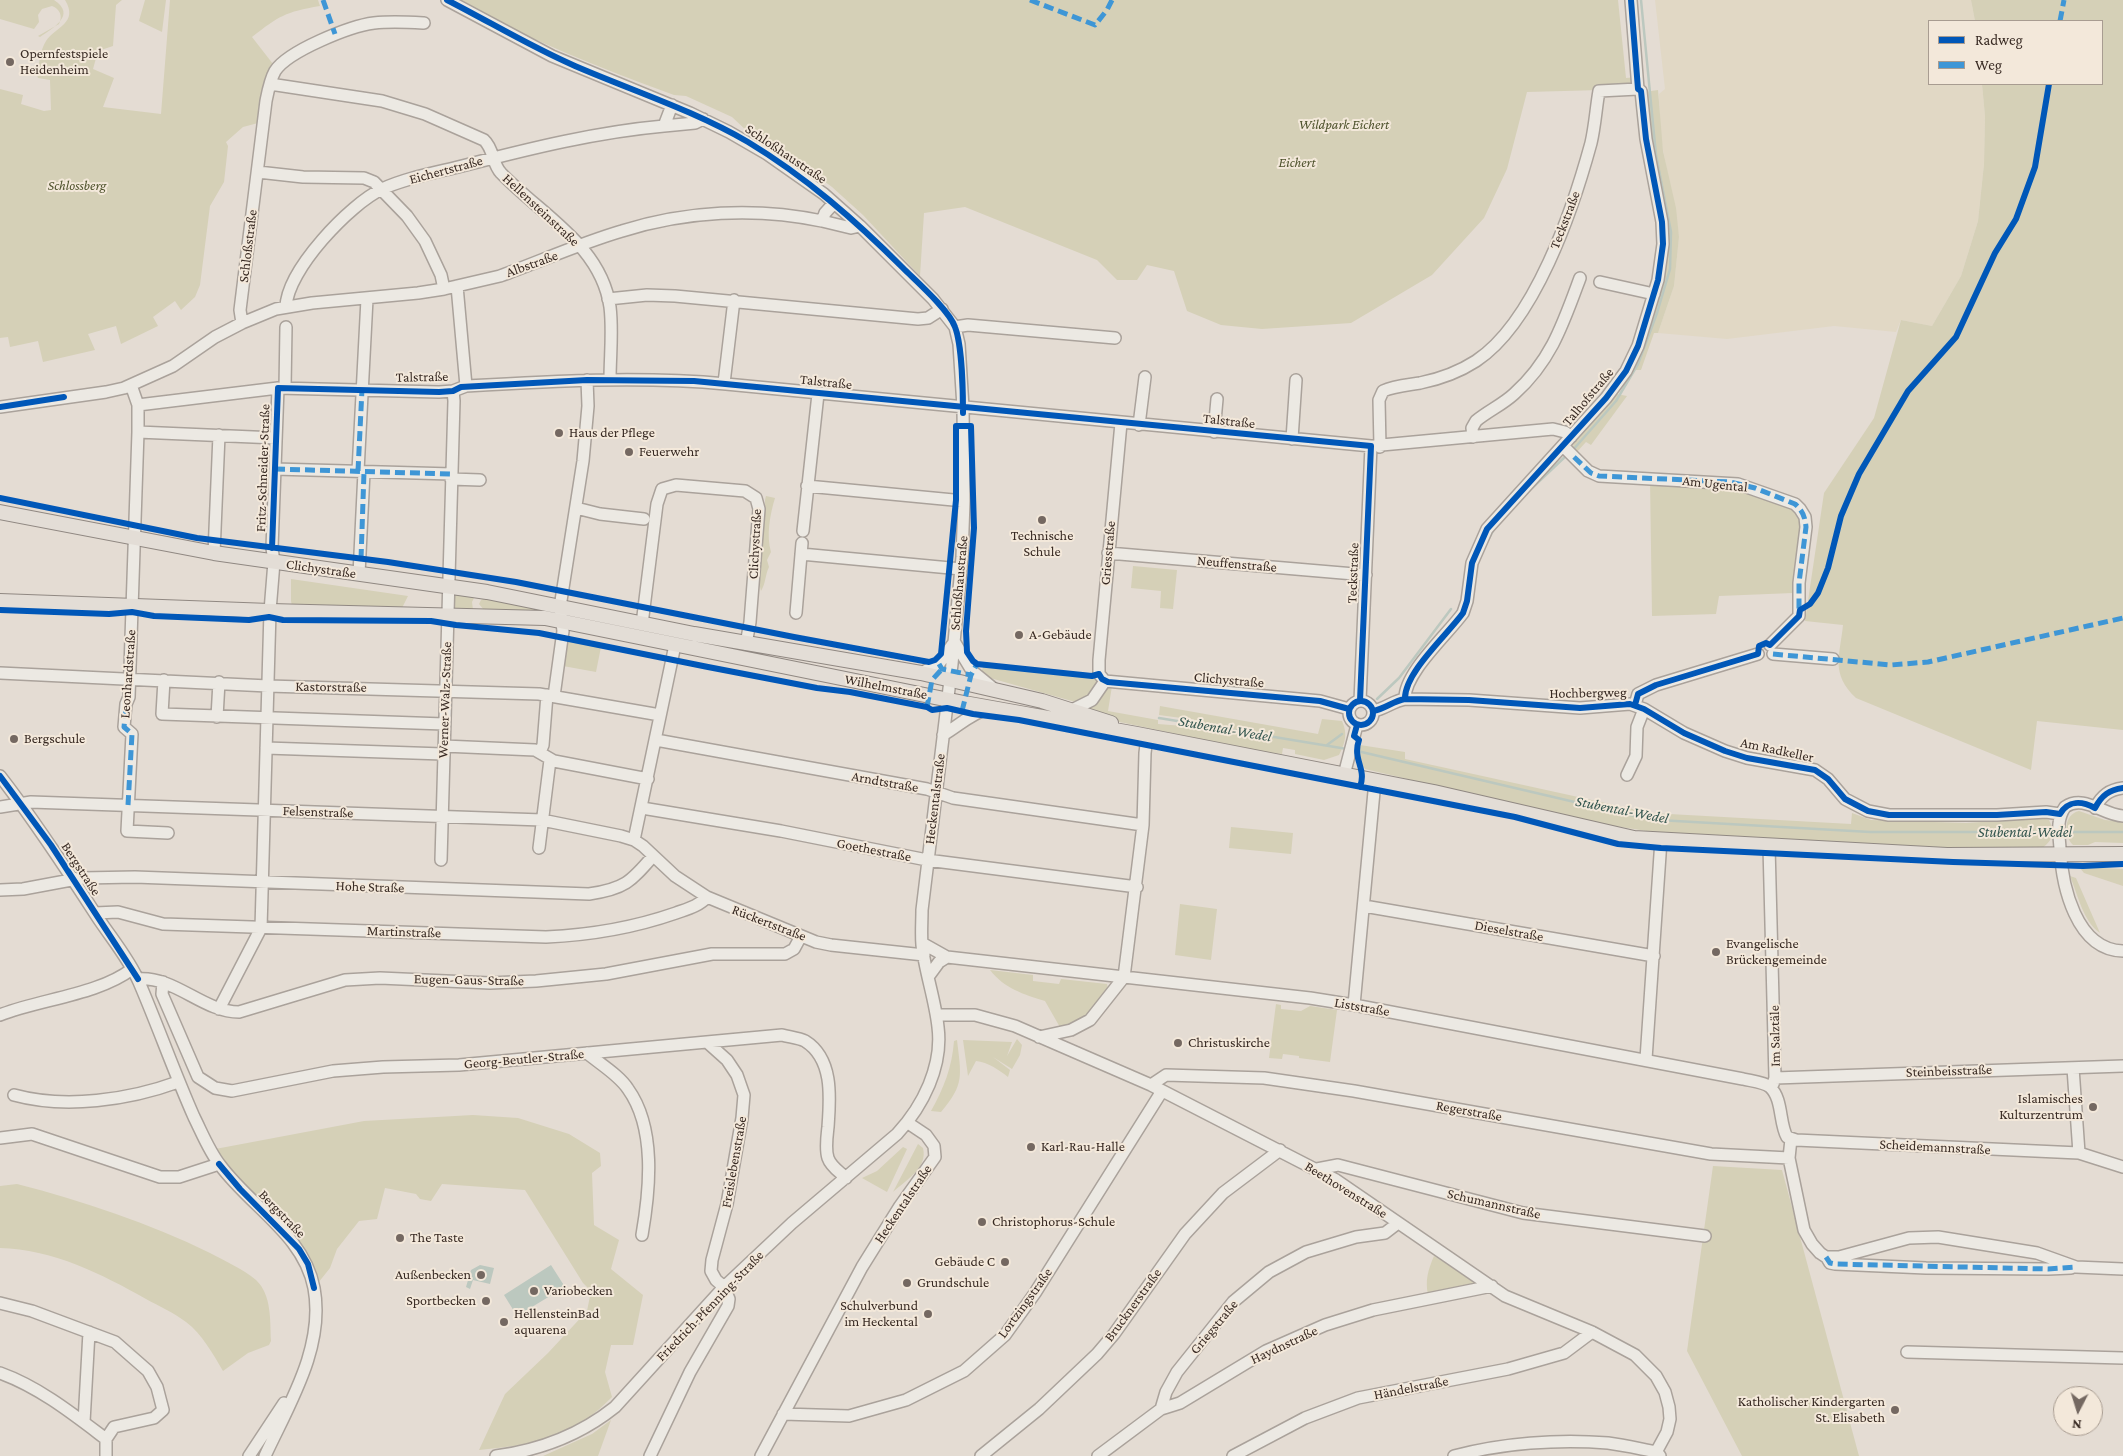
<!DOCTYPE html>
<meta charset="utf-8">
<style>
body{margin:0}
#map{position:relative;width:2123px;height:1456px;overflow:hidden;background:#e4dcd3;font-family:"Crimson Pro",serif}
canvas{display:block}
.legend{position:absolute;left:1928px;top:20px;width:175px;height:65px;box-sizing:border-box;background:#f3e8da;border:1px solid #a89c91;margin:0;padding:6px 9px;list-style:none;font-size:15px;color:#382a23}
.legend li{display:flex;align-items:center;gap:10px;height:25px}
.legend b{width:25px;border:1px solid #a89c91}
.north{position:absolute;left:2053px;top:1386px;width:50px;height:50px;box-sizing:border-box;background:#f3e8da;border:1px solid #a89c91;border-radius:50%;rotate:185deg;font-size:14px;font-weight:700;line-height:20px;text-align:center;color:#382a23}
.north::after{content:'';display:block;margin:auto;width:18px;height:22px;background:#746861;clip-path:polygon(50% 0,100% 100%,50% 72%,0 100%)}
</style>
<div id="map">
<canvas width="2123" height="1456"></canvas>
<ul class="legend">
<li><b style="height:6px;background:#0057b8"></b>Radweg</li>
<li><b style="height:6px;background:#3e96d6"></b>Weg</li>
</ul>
<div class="north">N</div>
</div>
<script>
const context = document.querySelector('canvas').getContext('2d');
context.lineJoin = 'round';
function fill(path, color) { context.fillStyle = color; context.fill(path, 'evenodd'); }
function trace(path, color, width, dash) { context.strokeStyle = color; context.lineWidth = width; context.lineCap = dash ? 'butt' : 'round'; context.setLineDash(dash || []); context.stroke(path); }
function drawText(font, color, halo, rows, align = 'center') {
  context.font = font + ' "Crimson Pro",serif'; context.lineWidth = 4; context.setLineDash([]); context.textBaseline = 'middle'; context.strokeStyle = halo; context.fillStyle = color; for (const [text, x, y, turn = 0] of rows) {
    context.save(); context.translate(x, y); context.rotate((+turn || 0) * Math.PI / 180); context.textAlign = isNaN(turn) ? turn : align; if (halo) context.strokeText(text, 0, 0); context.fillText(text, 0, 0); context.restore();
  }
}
fill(new Path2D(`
 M1655,0h316l4,21h-46v63h53l3,32 -1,48 -6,57 -17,55 -29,50 -31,-6 -5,12 -62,-6 -107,13 -69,-6 16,-47 5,-49 -19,-104 -1,-39 6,-5z`), '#e1d8c5');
fill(new Path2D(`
 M0,0h54c23,15 -1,28 -14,37l-2,-1 21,-12c4,-8 1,-15 -7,-18l-10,3 -4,6 1,7 -5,7 -34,-10z
 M65,0h57l-6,5 -3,41 -15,5 -5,18 21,9 -11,29 58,7 9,-114h148l2,6c-35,6 -41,10 -68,31l21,27 -5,8 -10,51 -15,4 -17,15 2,4 -4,36 -14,24 -10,79 -5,12 -14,13 -6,-9 -22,16 5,9 -37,18 -5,-18 -28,8 7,16 -52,12 -5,-21 -28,6 -2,-10 -8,1v-249l23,6 -2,9 23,7 7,-1 -1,-30 -12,-2 -1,-3c2,-10 3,-25 9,-34 9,-14 33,-18 19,-41z
 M145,0h21l-4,32 -23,-11z
 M458,0h1160l8,78 11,-1 1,12 -111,3 -20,77 -23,49 -52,57 -81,48 -89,6 -41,-4 -34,-14 -13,-40 -27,-6 -10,15h-20l-20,-20 -132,-53 -41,6 -4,63 -57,-61 -31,-28 -40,-30 -44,-25 -16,-15 -46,-21 -12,-1c-74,-27 -148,-56 -216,-95z
 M1971,0h152v730l-86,-9 -6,49 -175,-72c-26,-25 -16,-42 -13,-73l-38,-4 19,-128 50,-75 27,-98 31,6 29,-50 17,-55 6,-57 1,-48 -3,-32h120v-63h-127z
 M1658,90l5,61 13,57 3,29 -5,49 -16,47h-4l-13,37h-11l28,-76 1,-104 -15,-98z
 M1617,394l10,2 -36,49 -5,-3 -10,11 -3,-6 1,-7 38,-45z
 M1650,479l66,2 66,17 23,19 -6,66 -6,10 -74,3 -3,18 -64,2z
 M766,496l9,2c-5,16 -9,38 -4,54l-4,8 2,7c-4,8 -3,16 -8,24l-2,-9v-41l6,-25v-16z
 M1133,566l44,4 -4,39 -13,-1 1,-17 -30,-3z
 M291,579l117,17 -6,12 -110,-2 -1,-5z
 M453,593l22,3 -3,6 1,8 -20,-1z
 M485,598l69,13 -3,3 -67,-4 -5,-6 2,-4z
 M566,640l35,7 -5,25 -33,-6z
 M984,666l103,10 9,4 2,3 -3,8 -16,12 -89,-25 -10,-5z
 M1112,686l-4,25 50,9v4l38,3v-7l-37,-5 1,-9 158,28 4,-15 20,2c6,13 3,22 -3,34l-15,5 -29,-6v-4l-12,-2 -1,6 -16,-1 -151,-32 -28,-13 18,-18z
 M1360,745l45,7v7l246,54 200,11 1,-11 19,7 95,3 78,-5 5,2c7,14 3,22 -10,30l-92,-2 -281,-14 -71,-11 -230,-54 -6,-10z
 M2079,811l26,9 18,2v21l-28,-1 -7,3h-15c-10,-10 -9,-31 6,-34z
 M1231,827l62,6 -2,21 -62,-6z
 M2079,867l44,2v17l-39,-13z
 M2070,876l6,2 24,55c-17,-12 -22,-38 -30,-57z
 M1180,904l37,5 -6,51 -36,-5z
 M990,970l43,5v6l26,3 2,-5 46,5 1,5 -19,29 -28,11 -16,-28c-22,-7 -40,-12 -55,-31z
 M1276,1004l5,1v4l20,2 9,-5 27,4 -7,52 -31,-4v-2l-16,-2 -1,5 -13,-1z
 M1017,1039l5,6 -2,10 -8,14 -19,-12 17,13 -2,7c-9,-7 -20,-15 -32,-16l-8,15 -5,-36 49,2 -5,14z
 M957,1040c4,35 8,44 -16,72l-10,-1c13,-23 21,-44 23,-70z
 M473,1115l45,3 51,16 31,19 1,13 -9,7 2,52 25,15 -8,29 32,26 -10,50h-22l-6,27 7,25c-8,8 -17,16 -26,23 -31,23 -70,26 -107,30l26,-56 43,-41 39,-42 4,-20 -8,-8 -58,-93 -83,-6 -11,17 -11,-2 -4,-5 -31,-6 -8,31 -18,2 -22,28 -7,19 -16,20 -6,-24 -98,-114 154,-29z
 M918,1144l5,4c5,20 -17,32 -30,44z
 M903,1147l4,2 -20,43 -25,-14 15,-7z
 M1713,1166l69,4 77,286h-117l-55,-105z
 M17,1184c66,17 132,39 193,69 15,8 33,16 46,27 16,15 14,41 15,61l-2,4 -21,8 -25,18c-10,-17 -21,-37 -37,-49 -12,-9 -27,-16 -40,-23 -44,-25 -94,-50 -146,-51v-62z
 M1434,1256l50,30 -56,9c-3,-15 0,-25 6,-39z
 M611,1420l-13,36h-55l49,-22z`), '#d5d0b7');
fill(new Path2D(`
 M480,1265l14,3 -4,16 -17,-4 -3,9 -4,-2 5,-17z
 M551,1265l14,22 -48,29 -13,-21z`), '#bcc8bf');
trace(new Path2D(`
 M1572,451l44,-50 22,-37 19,-51 13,-44 1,-37 -15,-77 -15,-155
 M1532,488l36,-34
 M1487,542l7,-13
 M1377,699l22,-21 52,-69
 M1159,718l188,31
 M1327,745l15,-11
 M1353,750l277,65 28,5 212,12h187
 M2062,832h61`), '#bcc8bf', 2.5);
const minor = new Path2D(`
 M447,0l105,56 138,57 39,19 38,22 57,40 36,32 73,73 22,28 4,17 4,63 1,94 -2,56 -10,107 -30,246c0,12 -1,23 0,35 3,27 13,54 16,82 5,39 -15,79 -41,107l-105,89 -68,64 -109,120c-35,28 -74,43 -119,49
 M270,84l112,17 43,13 59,26c10,9 8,24 17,33 40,42 100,72 109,134 3,24 0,49 0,73
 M664,126l31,-3 8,-4
 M258,172l45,5 61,1 10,4 33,34 18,25 16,34 3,14
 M822,221l29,7 9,-2
 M1600,282l54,12
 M457,286l9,100
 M608,299l39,-4 28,1 243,23 10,-1 14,-9
 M286,307c1,-37 64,-103 96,-118 26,-12 57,-17 84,-24 66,-17 131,-33 198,-39l8,-21
 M242,323l-2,-13 26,-209c2,-10 4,-21 9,-30 13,-20 75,-45 99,-48 17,-2 33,-1 50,0
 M955,327l13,-2 147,13
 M724,383l10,-83
 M131,385l7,20v27l-9,265 -3,7 -2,23 8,7 -5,97 41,2
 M285,388l1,-61
 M138,405l140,-17 161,4 14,-1 13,-5c87,-5 174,-10 260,-2l645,62 182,-17 12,3 6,5
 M0,407l106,-15 18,-4 49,-22 42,-29 27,-14 34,-14 36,-6 106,-10 26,-4 56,-13c41,-15 81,-33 122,-45 63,-20 134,-24 200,-10l3,-8 9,-10
 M1139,425l6,-48
 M138,432l138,6
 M1214,432l3,-33
 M1473,437l-1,-9 4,-7c12,-10 26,-16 38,-27 37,-33 49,-70 66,-116
 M1292,439l4,-59
 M1563,446l25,25 11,5 139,8 57,20 5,5 5,8 1,10 -7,56v33l-29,29
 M1380,447l-1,-47 4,-9c11,-5 25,-6 37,-8 20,-4 39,-11 56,-22 59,-39 97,-152 115,-218 4,-17 5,-35 8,-52l39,-2
 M275,469l177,5
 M358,471l9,-172
 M451,479l29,1
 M807,486l157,15
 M576,508l24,6 44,5
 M803,531l15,-137
 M214,553l5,-118
 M1108,553l258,22
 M801,554l160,15
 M359,574l5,-102
 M796,613l6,-70
 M642,624l15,-120 5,-15 14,-4 69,6 11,7 3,11 -9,113 -4,22
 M954,641l18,30 22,18
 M1773,654l60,5
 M0,673l268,13 271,8 121,21
 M921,673l18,-9 13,-19
 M164,680l-2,34 282,10
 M1105,681l-6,-7v-14l22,-237
 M1105,681l215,20 29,8
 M554,696l9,-65 -3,-24 23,-146 5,-55 -1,-26
 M1405,699c-1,-26 42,-64 58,-86l4,-12 5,-38 15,-34 119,-131 20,-27 12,-25 20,-66 5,-36 -1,-22 -16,-83 -5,-48 -3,-2 -7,-89
 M1349 713a12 12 0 1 1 24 0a12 12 0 1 1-24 0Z
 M1360,701l11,-255
 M1635,705l3,-11 18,-9 102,-31
 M1072,710l20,-10 13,-19
 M1373,711c12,-2 20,-10 32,-12l64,1 111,8 50,-4 14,5 40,24 41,18 22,7 68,12 13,9 17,20 23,12 21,4h108l49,-3 14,2
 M217,717l2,-35
 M943,735c17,-10 27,-21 46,-27
 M656,740l271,49 26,9 190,27
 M444,746l91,4 19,11 94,18
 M266,748l177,6
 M540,752l3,-7 4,-50
 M1344,775l13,-50
 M1627,775l9,-19 1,-29 7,-18
 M0,776c35,45 67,94 98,142 14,21 31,41 41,64 19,44 35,90 55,135 8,16 15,34 26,48 31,42 84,70 94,123 11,59 -25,116 -49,168
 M0,807l31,-5 511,18 79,16 13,4 9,6 32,30 32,21 109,45 15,3 93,10
 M642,808l139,23 146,29 210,27
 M2095,808c7,-13 14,-18 28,-20
 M2123,816c-20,-1 -39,-22 -58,-9 -9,13 -6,27 -5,41 2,38 16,102 63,103
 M634,840l41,-195
 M1769,846l6,232 -2,6
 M539,848l11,-88
 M441,860l13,-459 -1,-10
 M0,890l23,-1 59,-11 53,-1 454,17c35,-5 42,-12 64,-38
 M1364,906l290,50
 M95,913l23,-1 45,12 383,13c45,-2 87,-9 130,-24 11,-4 23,-7 31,-16
 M922,943l25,14 363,41 44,7 389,74c8,2 21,3 27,8 13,12 9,36 17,50l9,3 283,13 44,14
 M928,977l11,-15 8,-5
 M138,979c37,-3 65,33 101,33l106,-32 35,-2 110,5 46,-2 70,-7 106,-20h73l9,-5 7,-13
 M163,982l-1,12 36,83 17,11 17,3 101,-20 50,-4 76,-2 323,-30c7,2 17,3 23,6 29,18 25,58 23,86 -1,9 -3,22 0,31 3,9 12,14 18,20
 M1354,1005l21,-224
 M219,1009l42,-81 9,-317 4,-49 -2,-14 6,-160
 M0,1015c40,-16 98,-20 132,-46
 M937,1015h38l40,11 136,59 185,95 169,116 87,36 43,23 21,21 9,16 4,15 1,12 -3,13 -13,24
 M1039,1037l32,-7 19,-10 34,-43 19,-152 2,-72 2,-16
 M587,1053c13,11 32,22 41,36 28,39 22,100 14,146
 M1646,1059l15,-219
 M2073,1068l6,85
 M1775,1078l348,-12
 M1151,1085l15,-10 98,3 90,13 357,63 78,4
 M14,1095c51,14 115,5 164,-13
 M0,1138l32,-4 128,43h19l40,-13
 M1791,1139l-2,19 15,72 8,14 8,9 6,4h13l70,-19 29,-1 99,16 39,14 47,2
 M1317,1169l21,-4 185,48 182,23
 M1827,1258l3,5 5,1 91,4 122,1 23,-1
 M0,1303l32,8 83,31 33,29 9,16 6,23 -9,8 -40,9 -8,12
 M1907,1352l216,6
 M0,1373c39,14 73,41 106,66v17
 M1161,1409l5,-17 11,-20 56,-70 36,-30 37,-20 50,-15 29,-4 13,-10
 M783,1414l66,2 57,-16 58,-29 41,-36 30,-42 127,-202
 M84,1422l5,-90
 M249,1456l35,-53
 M650,1456l40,-84 38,-66 1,-7 -5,-12 -8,-7 -5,-9 1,-11 15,-56 15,-86 2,-23 -7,-20 -10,-15 -19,-17
 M761,1456l101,-189 38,-61 35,-49 -1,-11 -8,-11 -18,-12
 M981,1456l58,-47 58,-55 17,-20 71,-100 38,-41 57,-43
 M1098,1456l63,-47 19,-6 86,-52 59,-26 48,-15 119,-24
 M1233,1456l72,-38 53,-20 150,-29 56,-16 28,-21
 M1454,1456c48,-13 104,-17 154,-13 16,2 33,6 49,9l3,4`);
const major = new Path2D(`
 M0,512l214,41 273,39 207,42 227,39 121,28 69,22
 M0,601l270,10 275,7 419,85 173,31 297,58 200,46 313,17 176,-1`);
trace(minor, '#aaa29b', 14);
trace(major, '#908882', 16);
trace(minor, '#ece9e3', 11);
trace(major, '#e3ddd6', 14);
trace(new Path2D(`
 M323,0l12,34
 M1030,0l65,25 12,-15 5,-10
 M2060,21l4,-21
 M1574,457l17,16 8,3 131,6 25,6 40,16c8,7 10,13 11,23l-7,56v29
 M275,469l177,5
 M358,471l4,-82
 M361,559l3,-87
 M1773,654l118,11 37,-3 195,-44
 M939,664l3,5 29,6
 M927,707l5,-27 10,-11
 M962,711l9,-36 6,-11
 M128,805l4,-71 -8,-7 5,-49
 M1826,1257l4,6 5,1 213,5 28,-2`), '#3e96d6', 5, [10, 5]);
trace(new Path2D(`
 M447,0c43,22 84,47 128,66 58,25 118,44 173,76 58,35 107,78 155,126 13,13 46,42 52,59 7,18 8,66 8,86
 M0,407l64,-10
 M0,498l197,40 191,24 128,20 278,55 135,25 6,-2 6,-6 15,-154v-74h15l3,102 -8,103 1,21 6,9 4,3 115,12 7,-2 3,5 6,3 212,19 29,8
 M272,548l6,-160 161,4 14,-1 8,-4 126,-7 107,1 677,65 -11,255
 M0,610l109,4 23,-2 22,4 95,4 20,-3 14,3 148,1 25,4 83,8 169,34 109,21 33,4 77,15 5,3 15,-2 26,6 46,6 496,97 103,27 43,4 292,14 130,4 40,-2
 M1405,699c-1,-26 42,-64 58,-86l4,-12 5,-38 15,-34 119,-131 20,-27 12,-25 20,-66 5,-36 -1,-22 -16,-83 -5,-48 -3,-2 -7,-89
 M1349 713a12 12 0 1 1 24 0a12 12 0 1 1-24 0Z
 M1635,705l3,-11 18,-9 102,-31 1,-8 7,-3 4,2 29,-29 1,-6 10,-6 8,-11 10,-25 13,-52 18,-42 49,-83 48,-54 39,-84 21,-34 19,-52 14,-83
 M1373,711c12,-2 20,-10 32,-12l64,1 111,8 50,-4 14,5 40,24 41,18 22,7 68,12 13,9 17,20 23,12 21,4h108l49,-3 14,2c8,-14 22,-13 35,-6 7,-13 14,-18 28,-20
 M1357,725l-3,11 5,4c-7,20 8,28 1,47
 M0,776l51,69 87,134
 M219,1164l21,25 59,60 9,15 6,24`), '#0057b8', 6);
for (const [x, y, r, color] of [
 [10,62,5,"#746861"],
 [559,433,5,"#746861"],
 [629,452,5,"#746861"],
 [1042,520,5,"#746861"],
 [1019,635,5,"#746861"],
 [14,739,5,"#746861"],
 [1716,952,5,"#746861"],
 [1178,1043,5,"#746861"],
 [2093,1107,5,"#746861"],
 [1031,1147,5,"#746861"],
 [982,1222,5,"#746861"],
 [400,1238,5,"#746861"],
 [1005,1262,5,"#746861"],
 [481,1275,5,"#746861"],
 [907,1283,5,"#746861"],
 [534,1291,5,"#746861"],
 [486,1301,5,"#746861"],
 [928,1314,5,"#746861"],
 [504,1322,5,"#746861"],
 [1895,1410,5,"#746861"]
]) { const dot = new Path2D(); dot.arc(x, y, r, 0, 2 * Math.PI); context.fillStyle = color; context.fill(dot); trace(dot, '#f3e8da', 2); }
drawText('14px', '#382a23', '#f3e8da', [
 ["Opernfestspiele",20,54],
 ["Heidenheim",20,70],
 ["Haus der Pflege",569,433],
 ["Feuerwehr",639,452],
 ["Technische",1042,536,"center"],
 ["Schule",1042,552,"center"],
 ["A-Gebäude",1029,635],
 ["Bergschule",24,739],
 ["Evangelische",1726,944],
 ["Brückengemeinde",1726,960],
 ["Christuskirche",1188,1043],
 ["Islamisches",2083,1099,"right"],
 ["Kulturzentrum",2083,1115,"right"],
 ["Karl-Rau-Halle",1041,1147],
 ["Christophorus-Schule",992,1222],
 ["The Taste",410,1238],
 ["Gebäude C",995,1262,"right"],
 ["Außenbecken",471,1275,"right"],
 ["Grundschule",917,1283],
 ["Variobecken",544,1291],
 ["Sportbecken",476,1301,"right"],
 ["Schulverbund",918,1306,"right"],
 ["im Heckental",918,1322,"right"],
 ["HellensteinBad",514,1314],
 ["aquarena",514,1330],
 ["Katholischer Kindergarten",1885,1402,"right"],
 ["St. Elisabeth",1885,1418,"right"]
], 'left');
drawText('italic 14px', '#4e522c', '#f3e8da', [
 ["Wildpark Eichert",1344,125],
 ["Eichert",1297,163],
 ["Schlossberg",77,186]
]);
drawText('14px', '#382a23', '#f3e8da', [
 ["Schloßhaustraße",786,154,34],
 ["Eichertstraße",446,170,-15],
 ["Hellensteinstraße",541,210,43],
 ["Teckstraße",1565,220,-69],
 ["Schloßstraße",248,246,-83],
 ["Albstraße",532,264,-20],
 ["Talstraße",422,377,-1],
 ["Talstraße",826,382,6],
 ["Talhofstraße",1588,397,-50],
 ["Talstraße",1229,421,6],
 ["Fritz-Schneider-Straße",263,468,-88],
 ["Am Ugental",1715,484,6],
 ["Clichystraße",755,544,-87],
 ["Griesstraße",1108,553,-85],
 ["Neuffenstraße",1237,564,5],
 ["Clichystraße",321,569,8],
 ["Teckstraße",1353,573,-88],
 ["Schloßhaustraße",959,583,-85],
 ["Leonhardstraße",128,674,-86],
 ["Clichystraße",1229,680,5],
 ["Kastorstraße",331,687,1],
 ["Wilhelmstraße",886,687,11],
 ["Hochbergweg",1588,693,-1],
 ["Werner-Walz-Straße",445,700,-88],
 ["Am Radkeller",1777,750,12],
 ["Arndtstraße",885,782,10],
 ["Heckentalstraße",935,799,-83],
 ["Felsenstraße",318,812,2],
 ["Goethestraße",874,850,11],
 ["Bergstraße",81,869,57],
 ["Hohe Straße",370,887,2],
 ["Rückertstraße",769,923,21],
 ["Dieselstraße",1509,931,10],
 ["Martinstraße",404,932,2],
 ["Eugen-Gaus-Straße",469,980,1],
 ["Liststraße",1362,1007,10],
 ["Im Salztäle",1775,1036,-91],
 ["Georg-Beutler-Straße",524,1059,-5],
 ["Steinbeisstraße",1949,1071,-2],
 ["Regerstraße",1469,1111,10],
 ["Scheidemannstraße",1935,1147,3],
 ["Freislebenstraße",734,1162,-80],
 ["Beethovenstraße",1346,1190,32],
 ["Heckentalstraße",903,1204,-56],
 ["Schumannstraße",1494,1204,13],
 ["Bergstraße",282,1214,46],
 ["Lortzingstraße",1025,1303,-54],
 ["Brucknerstraße",1133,1305,-54],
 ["Friedrich-Pfenning-Straße",710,1306,-46],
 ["Griegstraße",1214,1327,-50],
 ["Haydnstraße",1284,1345,-25],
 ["Händelstraße",1411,1388,-11]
]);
drawText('italic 15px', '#34564f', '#f3e8da', [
 ["Stubental-Wedel",1225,729,10],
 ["Stubental-Wedel",1622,810,11],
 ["Stubental-Wedel",2025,832]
]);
</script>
